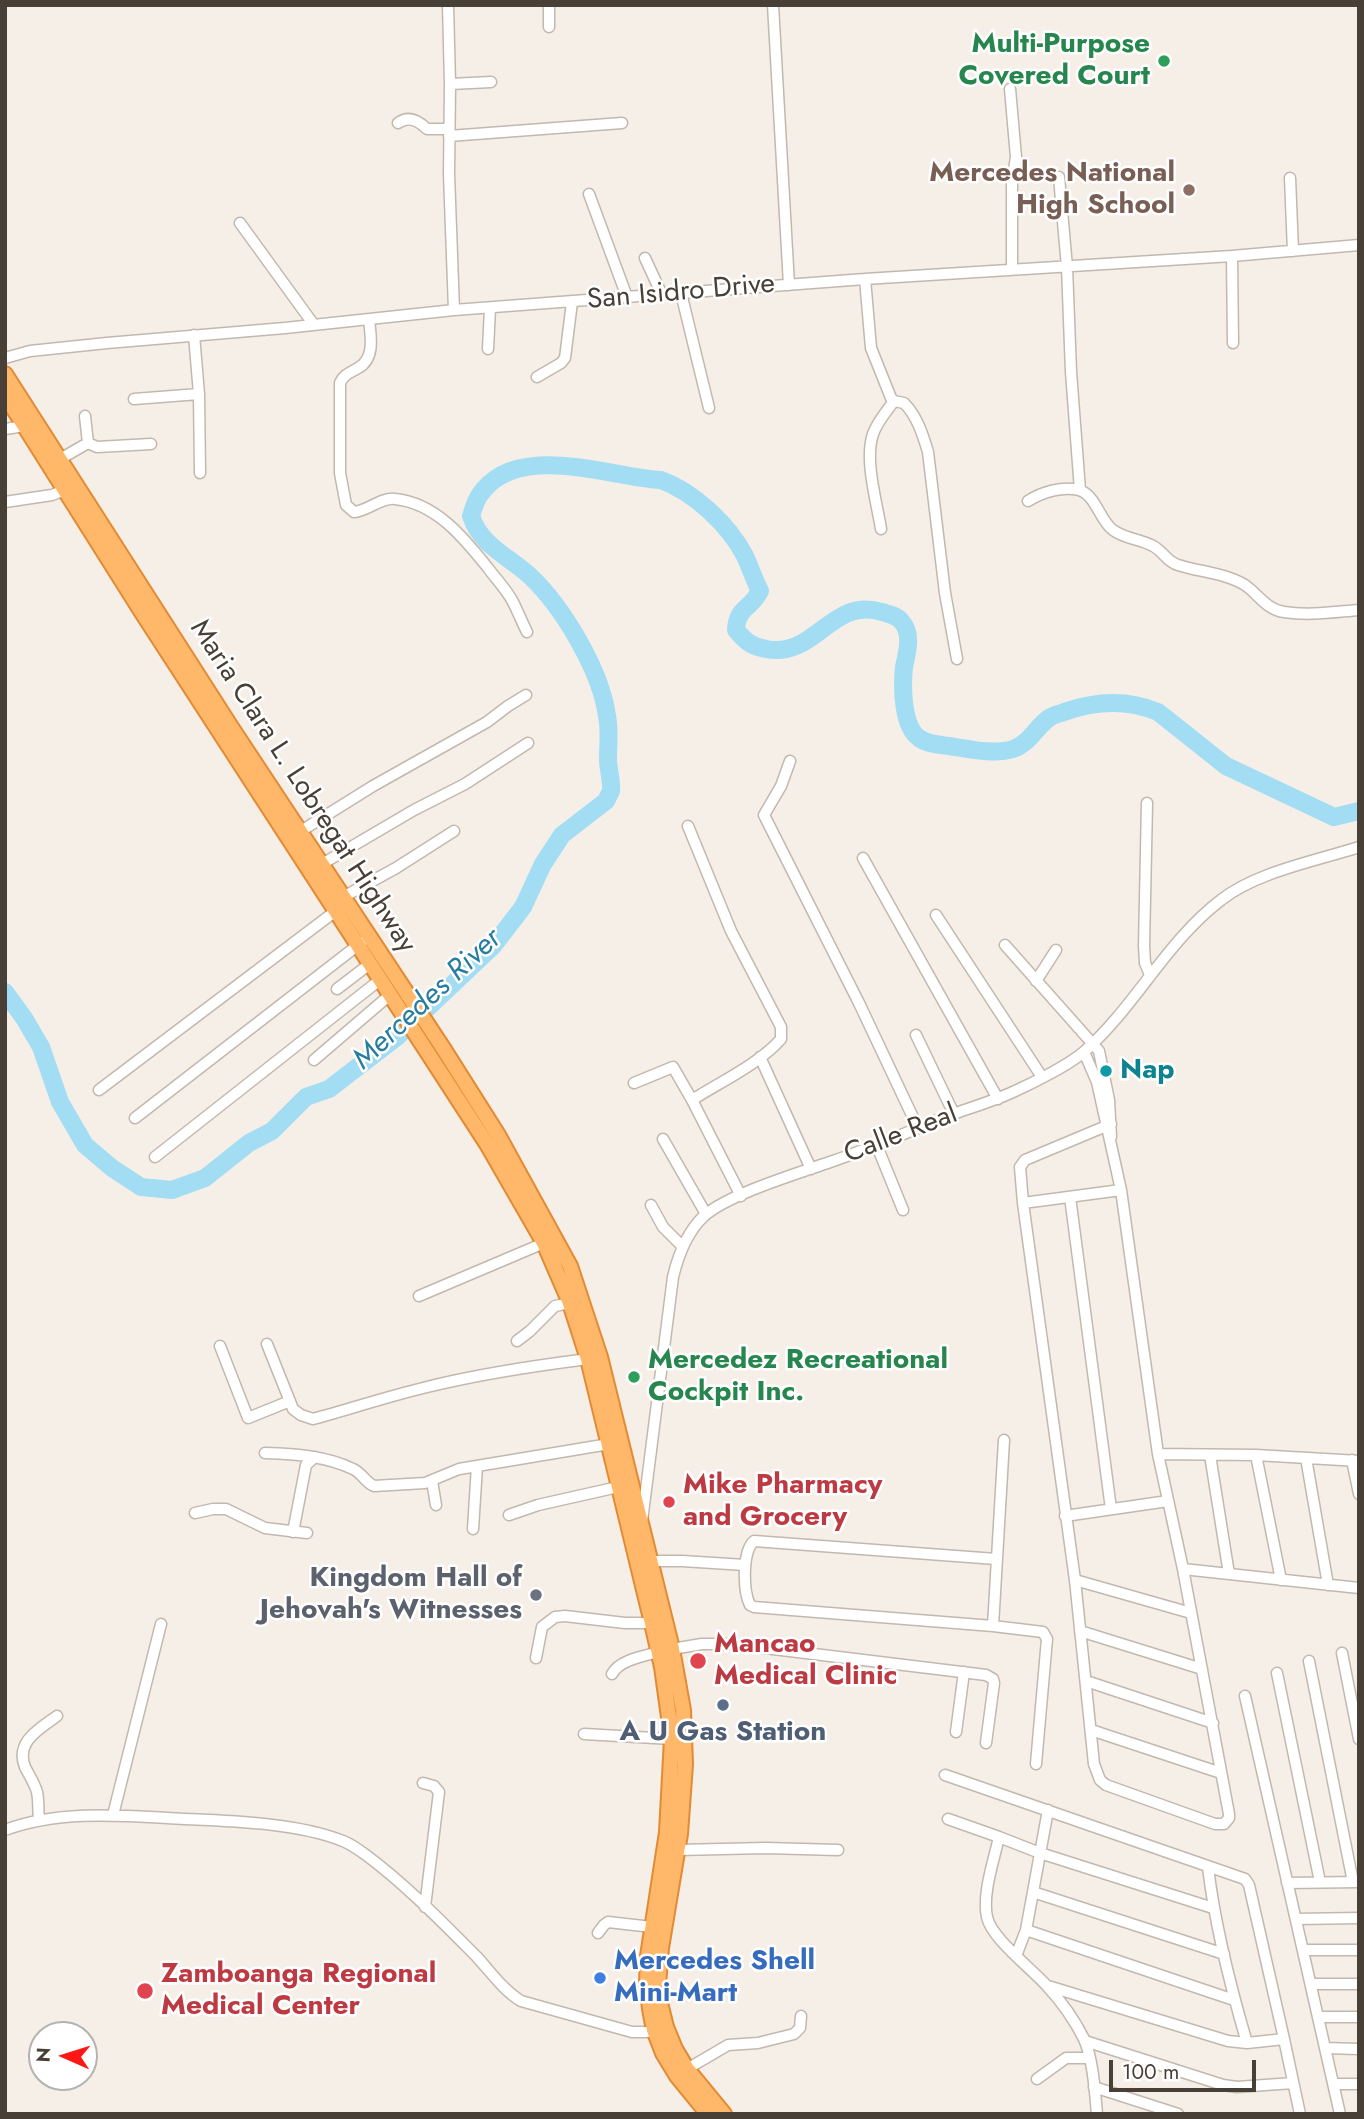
<!DOCTYPE html>
<style>
body{margin:0}
#map{position:relative;width:1364px;height:2119px;overflow:hidden;background:#f5efe8;font-family:Jost,sans-serif}
canvas{display:block}
.frame{position:absolute;inset:0;border:7px solid #483f36;pointer-events:none}
.north{position:absolute;left:28px;top:2021px;width:70px;height:70px;box-sizing:border-box;background:#fff;border:2px solid #b6b2af;border-radius:50%;rotate:273deg;font-size:19px;font-weight:700;line-height:28px;text-align:center;color:#483f36}
.north::after{content:'';display:block;margin:auto;width:24px;height:32px;background:#ff1715;clip-path:polygon(50% 0,100% 100%,50% 72%,0 100%)}
.scale{position:absolute;left:1109px;top:2060px;width:147px;height:32px;box-sizing:border-box;border:4px solid #483f36;border-top:0;padding-left:9px;font-size:21px;line-height:24px;white-space:nowrap;color:#483f36;-webkit-text-stroke:5px #fff;paint-order:stroke}
</style>
<div id="map">
<canvas width="1364" height="2119"></canvas>
<div class="frame"></div>
<div class="north">N</div>
<div class="scale">100 m</div>
</div>
<script>
const context = document.querySelector('canvas').getContext('2d');
context.lineJoin = 'round';
function trace(path, color, width, dash) { context.strokeStyle = color; context.lineWidth = width; context.lineCap = dash ? 'butt' : 'round'; context.setLineDash(dash || []); context.stroke(path); }
function drawText(font, color, halo, rows, align = 'center') {
  context.font = font + ' Jost,sans-serif'; context.lineWidth = 5; context.setLineDash([]); context.textBaseline = 'middle'; context.strokeStyle = halo; context.fillStyle = color; for (const [text, x, y, turn = 0] of rows) {
    context.save(); context.translate(x, y); context.rotate((+turn || 0) * Math.PI / 180); context.textAlign = isNaN(turn) ? turn : align; if (halo) context.strokeText(text, 0, 0); context.fillText(text, 0, 0); context.restore();
  }
}
trace(new Path2D(`
 M5,992l19,26 17,29 19,55 25,43 27,23 29,19 31,3 33,-12 44,-35 23,-12 34,-34 23,-8 69,-53 95,-90 30,-39 20,-43 19,-29 44,-34 5,-10c1,-11 -3,-21 -3,-32 0,-15 2,-29 -1,-43 -6,-45 -44,-109 -77,-140 -22,-20 -49,-30 -59,-60 2,-6 4,-14 8,-20 36,-56 129,-19 182,-16 33,12 68,45 84,76 5,11 9,23 15,35 -9,18 -23,16 -24,39 10,12 15,16 30,19 50,10 65,-53 116,-37 7,2 15,4 19,9 12,12 6,32 3,46 -2,19 -2,59 15,71 8,6 20,7 30,8 20,3 45,9 64,3 16,-5 23,-22 36,-31 4,-3 10,-4 15,-6 31,-11 63,-13 94,0l68,54 108,51 25,-6`), '#a3ddf3', 18);
const minor = new Path2D(`
 M448,5l2,79 -1,90 5,136
 M549,5v22
 M773,5l16,280
 M450,84l41,-2
 M1010,89l6,68 -4,26v86
 M398,123c11,-8 21,-2 29,6h22
 M449,136l173,-13
 M1059,177l8,90 4,105 9,118
 M1290,178l3,73
 M589,194l38,103
 M240,223l74,102
 M1232,256l1,87
 M645,258l17,37
 M865,279l6,69 20,50 3,3 10,2c13,13 19,32 24,49l17,141 12,66
 M681,293l28,115
 M369,320c2,17 6,39 -11,48 -8,5 -14,6 -18,15v90l6,32 8,7c14,-1 27,-15 41,-13 41,4 69,39 93,69 8,11 19,22 25,34 5,10 9,20 14,30
 M194,335l5,59 1,79
 M488,349l2,-41
 M5,358l25,-7 77,-8 178,-15 169,-18 411,-31 367,-23 127,-11
 M537,377l24,-14 4,-5 7,-56
 M134,399l65,-5
 M85,416l3,27
 M5,429l20,-3
 M60,459l28,-16 9,4 54,-3
 M1028,501c14,-9 34,-15 51,-11 17,5 21,31 34,40 12,9 27,9 40,16 10,5 14,16 25,19 22,7 47,8 67,20 13,9 22,25 39,27 24,4 50,0 75,-2
 M5,502l47,-7 18,-7
 M881,529c-4,-26 -17,-69 -8,-95 4,-12 13,-22 21,-33
 M790,761l-9,25 -17,29 95,188 59,125
 M1147,803l-3,143 1,17 5,12
 M688,826l43,105 50,96v12c-22,25 -61,43 -89,61l49,96
 M301,831l72,-45 114,-64 21,-16 18,-11
 M863,858l135,241
 M322,864l92,-54 51,-26 63,-41
 M345,896l51,-28 58,-37
 M936,915l106,162
 M1005,945l94,106 10,49 2,37
 M1036,981l20,-31
 M337,989l34,-26
 M916,1035l38,79
 M1084,1052l13,30 24,108
 M760,1057l51,112
 M314,1060l77,-66
 M634,1083l39,-16 19,33
 M99,1090l238,-180
 M135,1118l227,-176
 M663,1139l43,75
 M877,1146l26,64
 M155,1157l226,-178
 M1070,1197l41,312
 M1023,1203l98,-13 37,264 25,115 46,245v4l-5,6h-9l-109,-39 -6,-5 -6,-16 -19,-184 -52,-377 -3,-36 5,-7 86,-36
 M651,1205l12,22 20,20
 M419,1296l125,-53
 M517,1341l13,-10 25,-25 15,-3
 M267,1344l26,65 8,6 12,4c37,-10 73,-22 110,-31 55,-14 109,-22 165,-29
 M220,1346l28,72 42,-17
 M265,1453c30,1 61,3 88,16 9,4 12,13 21,17l51,-3 34,-14 150,-25
 M1158,1454l98,1 103,6
 M1210,1455l19,119
 M1256,1455l25,125
 M1306,1458l22,127
 M1352,1460l7,34
 M432,1481l4,24
 M195,1513l18,-4h13l39,19 42,5
 M509,1515l29,-10 80,-18
 M1065,1516l103,-15
 M642,1521l31,-244c5,-21 14,-45 31,-61 25,-22 92,-42 126,-54 42,-14 82,-32 123,-48 20,-7 40,-13 60,-22 20,-9 58,-28 73,-42 50,-45 81,-109 135,-150 35,-28 95,-39 138,-53
 M473,1529l4,-63
 M293,1532l13,-67 9,-8
 M996,1559l-242,-18c-12,11 -11,50 -4,64l4,2 239,19 50,6 4,7 -11,125
 M650,1561h32l63,4
 M1183,1569l176,19
 M1075,1580l116,33
 M993,1626l11,-186
 M1080,1631l122,38
 M672,1649l30,-5h30l254,31 7,4 1,4 -8,60
 M1342,1653l17,86
 M536,1658l6,-31 13,-10 10,-1 60,7h27
 M1309,1661l44,221
 M1277,1673l43,209
 M612,1674c7,-14 32,-18 47,-22
 M1086,1681l127,42
 M1245,1696l95,418
 M1091,1730l130,43
 M956,1732l8,-60
 M584,1734l88,5
 M945,1775l300,104 4,6 35,154
 M423,1783l11,3 5,6 -14,115
 M113,1815l48,-191
 M948,1819l51,18c-5,23 -17,57 -12,80 4,21 45,52 60,69 14,15 28,35 37,53 9,20 11,53 13,75
 M39,1820c-1,-8 0,-19 -2,-28 -2,-8 -8,-17 -12,-25 -10,-25 14,-38 32,-51
 M5,1830c57,-21 121,-14 180,-11 48,2 113,4 158,22 8,3 16,9 23,14 39,29 75,66 110,101 14,15 27,34 45,45l111,31h15l11,-3
 M999,1837l41,16 173,55
 M678,1850l88,-2 72,2
 M1208,1867c7,60 22,118 39,176
 M1287,1883l71,-1
 M1033,1892l191,62
 M1296,1919l63,-1
 M1026,1930l208,70
 M598,1933l6,-8 4,-3 44,5
 M1303,1950h56
 M1016,1956l10,-26 22,-120
 M1311,1984h48
 M1048,1986l180,55 19,2 37,-4 16,75
 M1318,2017h41
 M1085,2041l138,44 14,2 56,-4
 M1325,2048l34,1
 M687,2069l41,-24 30,-2 36,-9 6,-6 1,-12
 M1037,2079l29,-21h23
 M1335,2084h24
 M1094,2087l84,27`);
const highway = new Path2D(`
 M5,374l226,353 212,321 55,87 72,131 30,91 72,292 11,61 2,54 -5,70 -19,114 -3,37 3,22 5,20 9,22 12,20 37,45
 M5,395l138,219 344,530 57,99 26,60 18,56 64,264 10,44 10,72 -5,93 -19,124 -1,28 3,25 4,21 9,23 14,23 31,38`);
trace(minor, '#c3b8ad', 13);
trace(highway, '#e38a34', 18);
trace(minor, '#fff', 10);
trace(highway, '#ffb869', 14);
for (const [x, y, r, color] of [
 [1164,61,7,"#2e9e5b"],
 [1189,190,7,"#8d6e63"],
 [1106,1071,7,"#0f9aa8"],
 [634,1377,7,"#2e9e5b"],
 [669,1502,7,"#e0444e"],
 [536,1595,7,"#6b7280"],
 [698,1661,9,"#e0444e"],
 [723,1705,7,"#5c6f8a"],
 [600,1978,7,"#3f7fe0"],
 [145,1991,9,"#e0444e"]
]) { const dot = new Path2D(); dot.arc(x, y, r, 0, 2 * Math.PI); context.fillStyle = color; context.fill(dot); trace(dot, '#fff', 2.5); }
drawText('bold 28px', '#27864d', '#fff', [
 ["Multi-Purpose",1150,45],
 ["Covered Court",1150,77],
 ["Mercedez Recreational",648,1361,"left"],
 ["Cockpit Inc.",648,1393,"left"]
], 'right');
drawText('bold 28px', '#785e54', '#fff', [
 ["Mercedes National",1175,174],
 ["High School",1175,206]
], 'right');
drawText('28px', '#483f36', '#fff', [
 ["San Isidro Drive",681,293,-5],
 ["Maria Clara L. Lobregat Highway",302,787,57],
 ["Calle Real",901,1135,-21]
]);
drawText('bold 28px', '#0d838f', '#fff', [
 ["Nap",1120,1071]
], 'left');
drawText('bold 28px', '#be3a42', '#fff', [
 ["Mike Pharmacy",683,1486],
 ["and Grocery",683,1518],
 ["Mancao",714,1645],
 ["Medical Clinic",714,1677],
 ["Zamboanga Regional",161,1975],
 ["Medical Center",161,2007]
], 'left');
drawText('bold 28px', '#5b616d', '#fff', [
 ["Kingdom Hall of",522,1579],
 ["Jehovah's Witnesses",522,1611]
], 'right');
drawText('bold 28px', '#4e5e75', '#fff', [
 ["A U Gas Station",723,1733]
]);
drawText('bold 28px', '#366cbe', '#fff', [
 ["Mercedes Shell",614,1962],
 ["Mini-Mart",614,1994]
], 'left');
drawText('italic 30px', '#277da0', '#fff', [
 ["Mercedes River",428,1000,-43]
]);
</script>
